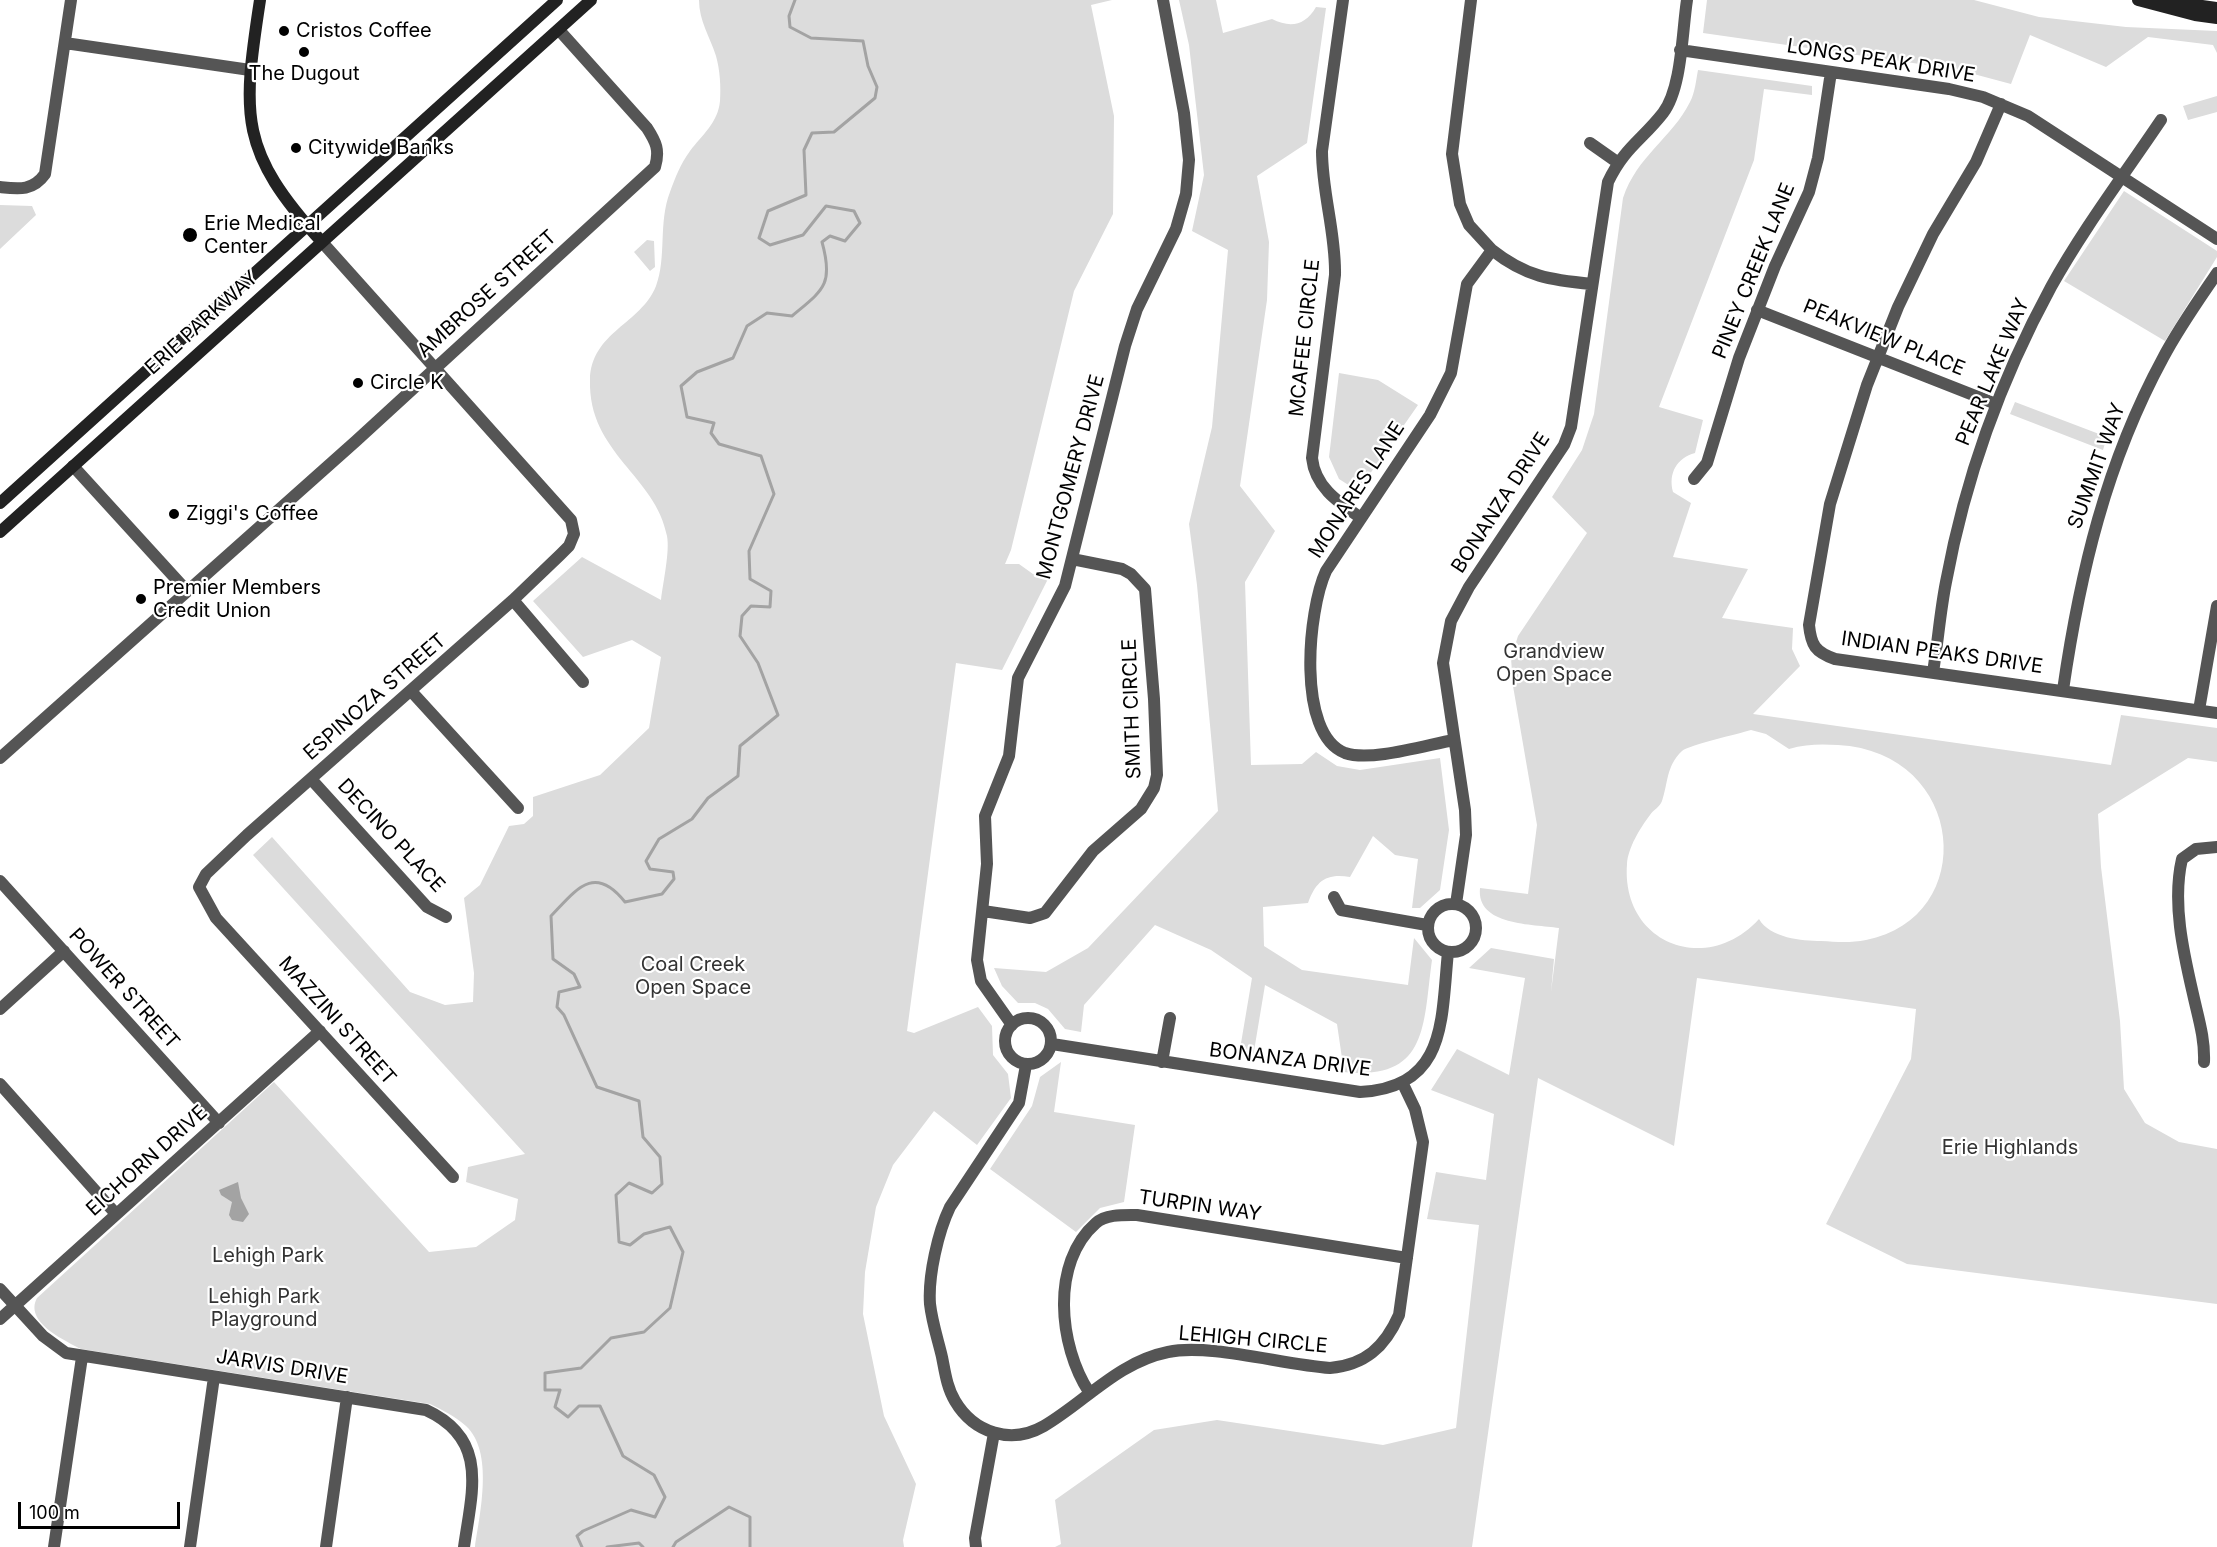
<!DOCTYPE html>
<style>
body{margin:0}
#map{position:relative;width:2217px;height:1547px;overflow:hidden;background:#fff;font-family:Inter,sans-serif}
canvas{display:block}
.scale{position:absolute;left:18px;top:1502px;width:162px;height:27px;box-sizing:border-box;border:3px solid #000;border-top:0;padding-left:8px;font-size:18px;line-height:21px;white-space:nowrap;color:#000;-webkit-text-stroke:4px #fff;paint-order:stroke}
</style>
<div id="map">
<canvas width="2217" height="1547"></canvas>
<div class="scale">100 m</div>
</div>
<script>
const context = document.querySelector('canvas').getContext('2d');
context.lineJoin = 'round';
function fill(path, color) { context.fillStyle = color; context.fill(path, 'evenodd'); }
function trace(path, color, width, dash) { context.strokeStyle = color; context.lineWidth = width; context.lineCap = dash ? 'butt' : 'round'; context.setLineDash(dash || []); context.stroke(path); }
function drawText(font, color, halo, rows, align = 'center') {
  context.font = font + ' Inter,sans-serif'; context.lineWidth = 4.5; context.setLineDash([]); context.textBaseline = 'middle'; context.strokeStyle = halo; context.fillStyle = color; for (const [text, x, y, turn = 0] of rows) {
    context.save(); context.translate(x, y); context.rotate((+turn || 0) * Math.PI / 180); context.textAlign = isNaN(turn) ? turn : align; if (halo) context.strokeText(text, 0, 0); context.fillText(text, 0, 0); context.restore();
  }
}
fill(new Path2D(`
 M699,0h413l-21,5 23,111 -1,98 -39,77 -63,259 -6,14h14l14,10 19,-3 -50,99 -46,-7 -49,368 7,2 64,-26 14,19 1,29 15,19 3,24 -34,47 -43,-34 -41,54 -17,42 -11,65 -2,42 21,102 32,68 -13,56 1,7h-429c5,-34 19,-95 -9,-121 -11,-10 -24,-16 -36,-22l-349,-55c-17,-9 -57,-27 -44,-51l237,-216 155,170 47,-5 39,-27 3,-21 -52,-17 2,-15 57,-13 -272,-299 19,-18 138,155 35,13 28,-3 1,-29 -10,-75 16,-13 29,-59 15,-2 9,-8v-19l67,-22 49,-47 12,-71 -29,-17 -49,17 -50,-56 49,-44 79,43c2,-18 9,-48 6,-64 -11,-60 -79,-83 -77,-156 1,-48 51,-56 66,-94 11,-29 2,-63 14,-94 5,-14 11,-29 20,-41 12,-16 28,-28 30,-50 1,-14 0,-31 -4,-45 -6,-19 -17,-35 -17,-56z
 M1179,0h37l7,33 49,-14c18,9 33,7 44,-12l10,1 -19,135 -50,33 12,66 -2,58 -27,186 35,45 -30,51 6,183 51,-1 14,-12 21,14 23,4 80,-12 9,72 -9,60 -20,18h-8l6,-49 -23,-4 -22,-19 -23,41c-24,-4 -34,4 -42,26l-45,4 1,39 38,24 106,15 6,-47 18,22c-9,64 -3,121 -88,112l-7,-48 -72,-39 -12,72 -14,-2 13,-77 -41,-28 -56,-25 -71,80 -3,27 -16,-3 -17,-20 -13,-6h-17l-16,-17 -8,-18 52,4 42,-24 130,-137 -21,-226 -8,-61 23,-97 16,-177 -36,-19 12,-56 -15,-130z
 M1707,0h267l65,17 87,10 91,4v22l-4,-8 -65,-8 -42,30 -76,-32 -19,49 -56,-15 -252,-36z
 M1698,70l114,16v9l-48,-6 -10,71 -95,247 44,13 -8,33c-18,5 -27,20 -22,39l18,11 -18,54 75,12 -26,49 71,10 -1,21 8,17 -47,48 358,51 10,-50 96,13v34l-29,-4 -90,56 3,53 19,154 4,68 21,34 34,19 38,7v155l-310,-40 -81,-40 85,-165 5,-50 -219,-31 -23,168 -136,-68 -66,469h-417l6,-3 -6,-44 99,-70 63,-10 166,25 73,-17 23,-203 -52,-6 9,-47 50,8 8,-66 -63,-24 26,-41 52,26 16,-97 -56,-10 22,-20 63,11 -3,33 8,-64c-26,-4 -83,-2 -79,-40l48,6 9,-69 -24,-139 -2,-28 7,-22 69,-103 -35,-36 30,-47 12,-36 29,-216c14,-42 49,-60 67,-96 5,-9 6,-22 8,-32zM1751,730l15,4 23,15c17,-5 32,-5 49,-4 129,7 142,173 28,195 -15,3 -29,2 -45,1 -19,0 -51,-3 -62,-22 -53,58 -138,24 -132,-55 1,-16 13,-36 23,-49 3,-5 10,-8 12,-14 6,-17 4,-35 20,-50 7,-6 56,-17 69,-21z
 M2217,96v16l-29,8 -5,-14z
 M2124,191l93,60v6l-52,84 -101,-60z
 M0,205l32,1 4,9 -36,34z
 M647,240l7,1 1,26 -5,4 -16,-19z
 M1339,373l39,7 40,25 -60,86 -19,-12 -10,-22z
 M2015,402l92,35 -4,13 -93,-36z
 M1061,1062l-7,50 81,13 -11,77 -24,6 -24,24 -86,-63 42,-63 8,-29z`), '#dcdcdc');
fill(new Path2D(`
 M238,1182l3,16 8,16 -6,8 -11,-2 -3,-5 3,-13 -11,-7 -2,-5z`), '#a3a3a3');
trace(new Path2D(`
 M582,1547l-5,-11 6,-5 48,-21 24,7 10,-20 -11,-22 -31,-19 -23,-50h-21l-11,11 -13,-10 5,-17h-15v-17l36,-5 30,-30 33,-6 26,-24 13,-56 -13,-25 -26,7 -14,11 -11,-3 -3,-47 13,-12 23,10 10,-9 -2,-27 -17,-20 -4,-36 -42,-14 -33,-72 -7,-8 2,-15 21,-5 -6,-13 -21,-15 -2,-43c25,-26 43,-53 74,-14l37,-8 12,-15 -1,-7 -23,-3 -4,-8 13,-22 33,-20 16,-21 30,-22 2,-30 38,-31 -20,-52 -18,-27 2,-20 9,-10 19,1 1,-16 -21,-12 -1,-28 25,-57 -13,-38 -42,-12 -8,-11 3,-10 -27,-6 -6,-31 16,-14 36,-14 14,-32 20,-13 25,3c31,-26 42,-31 30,-74l8,-6 15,5 15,-18 -6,-12 -28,-5 -23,29 -33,10 -11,-7 9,-27 38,-16 -2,-45 8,-17 22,-1 41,-34 2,-11 -9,-21 -5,-25 -52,-3 -21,-11 -1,-11 6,-16
 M607,1547l32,-4 4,4
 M673,1547l3,-5 53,-35 21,10v30`), '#a3a3a3', 3);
trace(new Path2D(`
 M1343,0l-21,151c0,42 14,82 13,124l-23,183c3,29 26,44 49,60
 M1471,0l-19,154 8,50 9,21 23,25
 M65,43l185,27
 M1680,50l269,39 34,8 45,19 189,123
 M2001,104l-25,58 -43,72 -35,73 -31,78 -37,119 -21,121c2,20 6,27 26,34l382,54
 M1590,143l27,19
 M0,187c19,2 33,4 45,-13l26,-174
 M322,242l249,278 3,14 -5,12 -9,9 -47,45 -266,235 -41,39 -7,13 17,31 237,259
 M1757,310l239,94
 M73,466l114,125
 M1694,479l13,-16 32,-105 36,-92 34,-74 9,-34 13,-86
 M513,600l70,82
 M1933,672c5,-30 7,-60 13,-90 19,-103 55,-203 105,-295 32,-58 73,-112 110,-167
 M2063,690c17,-117 43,-227 100,-332 15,-29 35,-57 54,-85
 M411,691l107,117
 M2199,710l18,-104
 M1454,740c-28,5 -83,22 -109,13 -49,-19 -37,-143 -19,-182l104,-156 21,-42 16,-89 25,-34c34,27 59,30 100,34
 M0,758l356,-317 299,-274c5,-17 1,-25 -8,-39l-88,-98
 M311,779l116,128 19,10
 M0,881l219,242
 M1334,897l7,13 86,15
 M1428 928a24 24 0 1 1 48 0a24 24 0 1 1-48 0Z
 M1456,904l10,-69 -1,-25 -22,-147 8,-42 18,-34 95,-142 7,-18 37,-245c16,-34 34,-42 55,-69 19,-25 19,-81 24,-113
 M983,911l47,7 15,-5 48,-62 48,-42 13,-21 3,-13 -3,-76 -9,-110 -14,-15 -9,-5 -50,-10
 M0,1009l64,-58
 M1005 1041a23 23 0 1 1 46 0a23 23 0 1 1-46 0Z
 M1012,1025l-31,-44 -4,-21 10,-96 -2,-48 24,-60 9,-78 47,-92 60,-240 12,-37 39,-80 10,-35 3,-34 -5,-47 -21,-113
 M1052,1044l308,48c87,-5 81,-71 88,-140
 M1162,1062l8,-44
 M2204,1062c1,-24 -6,-45 -11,-68 -10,-43 -21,-92 -11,-135l14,-10 21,-2
 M1026,1065l-7,38 -69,104c-12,25 -22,69 -20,97 2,18 8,36 12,53 3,15 5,31 13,44 19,32 56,44 89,25 41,-24 74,-64 124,-74 41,-9 116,13 162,16 35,-3 55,-21 69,-53l24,-173 -8,-33 -12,-25
 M0,1084l116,130
 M0,1289l43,47 23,17 360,57c63,29 46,81 38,137
 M0,1319l320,-288
 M1089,1392c-30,-46 -39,-129 7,-169 10,-9 28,-8 41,-8l270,43
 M54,1547l28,-190
 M190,1547l24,-170
 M326,1547l21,-150
 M976,1547l-1,-9 19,-105`), '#555', 12);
trace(new Path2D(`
 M260,0c-18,117 -21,151 62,242
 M2138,0l57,15 22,3
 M2166,1l51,7
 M0,503l557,-503
 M0,532l591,-532`), '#222', 12);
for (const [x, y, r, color] of [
 [284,31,6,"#000"],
 [304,52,6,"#000"],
 [296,148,6,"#000"],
 [190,235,8,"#000"],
 [358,383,6,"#000"],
 [174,514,6,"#000"],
 [141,599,6,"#000"]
]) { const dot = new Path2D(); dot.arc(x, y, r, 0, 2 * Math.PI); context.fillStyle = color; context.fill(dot); trace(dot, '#fff', 2); }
drawText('20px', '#000', '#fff', [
 ["Cristos Coffee",296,31],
 ["The Dugout",304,74,"center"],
 ["Citywide Banks",308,148],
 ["Erie Medical",204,224],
 ["Center",204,247],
 ["Circle K",370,383],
 ["Ziggi's Coffee",186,514],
 ["Premier Members",153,588],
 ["Credit Union",153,611]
], 'left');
drawText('20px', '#000', '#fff', [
 ["LONGS PEAK DRIVE",1881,61,9],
 ["PINEY CREEK LANE",1754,271,-68],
 ["AMBROSE STREET",487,294,-42],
 ["ERIE PARKWAY",202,323,-42],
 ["MCAFEE CIRCLE",1305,338,-84],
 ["PEAKVIEW PLACE",1884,338,22],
 ["PEAR LAKE WAY",1993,372,-67],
 ["SUMMIT WAY",2097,466,-70],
 ["MONTGOMERY DRIVE",1071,477,-75],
 ["MONARES LANE",1357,490,-57],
 ["BONANZA DRIVE",1501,503,-57],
 ["INDIAN PEAKS DRIVE",1942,653,8],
 ["ESPINOZA STREET",375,697,-41],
 ["SMITH CIRCLE",1132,709,-92],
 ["DECINO PLACE",391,836,47],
 ["POWER STREET",124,989,48],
 ["MAZZINI STREET",337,1021,48],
 ["BONANZA DRIVE",1290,1060,7],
 ["EICHORN DRIVE",147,1161,-42],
 ["TURPIN WAY",1200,1206,8],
 ["LEHIGH CIRCLE",1253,1340,5],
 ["JARVIS DRIVE",282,1367,9]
]);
drawText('20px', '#333', '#fff', [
 ["Grandview",1554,652],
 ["Open Space",1554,675],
 ["Coal Creek",693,965],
 ["Open Space",693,988],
 ["Erie Highlands",2010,1148],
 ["Lehigh Park",268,1256],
 ["Lehigh Park",264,1297],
 ["Playground",264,1320]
]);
</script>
